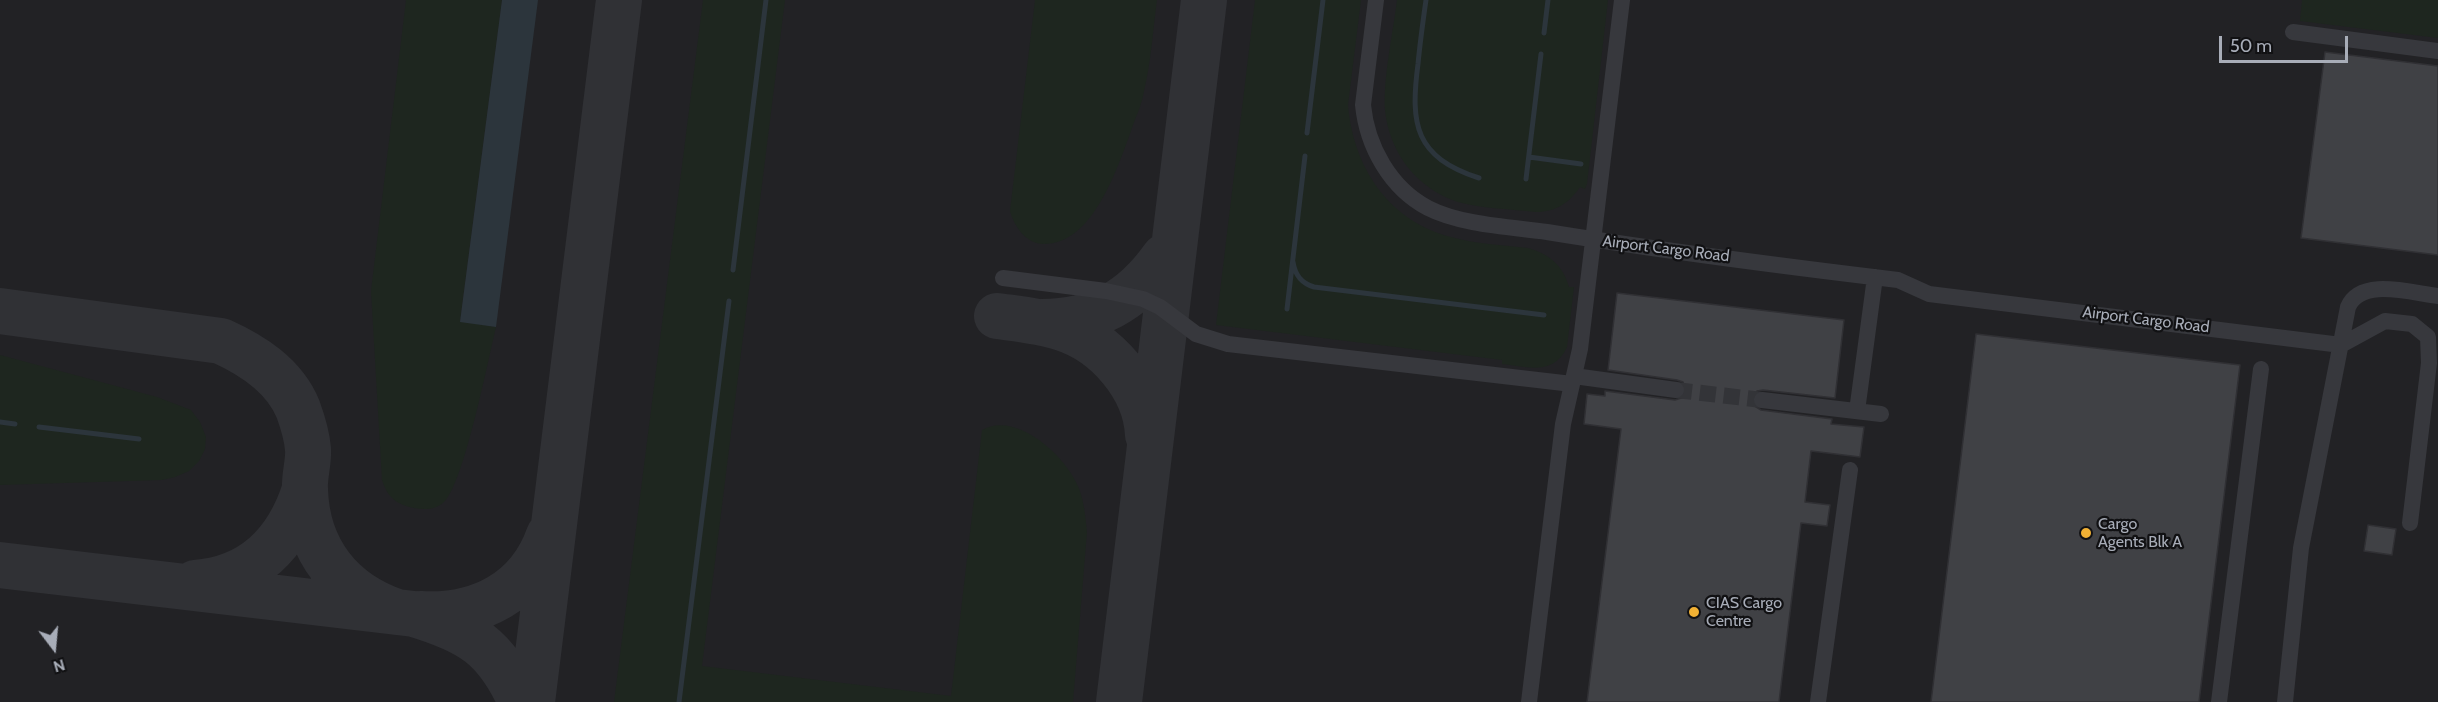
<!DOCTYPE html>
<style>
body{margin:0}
#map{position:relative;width:2438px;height:702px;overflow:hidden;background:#161618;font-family:Cabin,sans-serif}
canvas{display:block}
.north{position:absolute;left:24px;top:618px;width:60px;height:60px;-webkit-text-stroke:4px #111113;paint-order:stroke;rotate:164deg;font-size:16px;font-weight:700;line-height:24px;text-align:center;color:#a8adb8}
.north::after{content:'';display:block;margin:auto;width:21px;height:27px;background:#a8adb8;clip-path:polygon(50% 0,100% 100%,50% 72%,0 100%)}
.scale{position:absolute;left:2219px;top:36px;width:129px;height:27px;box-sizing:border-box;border:3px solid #a8adb8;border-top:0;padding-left:8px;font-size:18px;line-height:21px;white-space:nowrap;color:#a8adb8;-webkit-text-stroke:4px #111113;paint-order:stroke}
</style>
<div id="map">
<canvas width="2438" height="702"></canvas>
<div class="north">N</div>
<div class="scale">50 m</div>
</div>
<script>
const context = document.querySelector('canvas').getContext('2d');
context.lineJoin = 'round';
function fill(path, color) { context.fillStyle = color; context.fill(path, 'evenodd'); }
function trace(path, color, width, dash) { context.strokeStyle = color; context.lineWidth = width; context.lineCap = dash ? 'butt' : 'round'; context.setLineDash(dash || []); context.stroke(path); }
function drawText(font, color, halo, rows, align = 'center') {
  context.font = font + ' Cabin,sans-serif'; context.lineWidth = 4.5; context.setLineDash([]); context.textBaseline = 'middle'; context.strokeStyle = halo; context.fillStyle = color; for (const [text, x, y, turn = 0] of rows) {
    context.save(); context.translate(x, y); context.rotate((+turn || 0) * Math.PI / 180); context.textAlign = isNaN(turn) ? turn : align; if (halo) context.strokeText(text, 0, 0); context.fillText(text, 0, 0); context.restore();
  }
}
fill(new Path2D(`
 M0,0h2438v702h-2438z`), '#222225');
fill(new Path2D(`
 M406,0h96l-42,321 36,6c-8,33 -32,156 -52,175 -8,8 -20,8 -30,6 -18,-4 -26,-10 -32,-28l-11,-189z
 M703,0h82l-83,666 249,30 31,-266c33,-19 80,23 94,52 8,15 9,33 11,50l-14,170h-459z
 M1035,0h122c-4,30 -6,62 -13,91 -2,14 -9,27 -13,40 -14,38 -38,113 -87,113 -18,0 -30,-18 -34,-33z
 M1255,0h106l-13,105c5,61 40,116 103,132 24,7 51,8 77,11 21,6 35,17 41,39h5l-7,60c-13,29 -40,20 -65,17v-4l-286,-35z
 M1397,0h211l-21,184 -2,5 -5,-2c-11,16 -24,25 -44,25 -25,-3 -53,-3 -78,-10 -41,-13 -69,-50 -73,-92 -2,-32 8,-77 12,-110z
 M2302,0h136v38l-138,-17z
 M0,355l157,42 34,13 9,12 6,15 -1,12 -6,12 -10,10 -14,6 -13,3 -162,5z`), '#1e261f');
fill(new Path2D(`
 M502,0h36l-42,327 -36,-5z`), '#2c353c');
trace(new Path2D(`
 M1426,0c-3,21 -6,43 -8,64 -8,61 -3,93 61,114
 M1544,33l4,-33
 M1307,133l16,-133
 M1529,157l52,7
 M1526,179l15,-125
 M1293,262c2,13 8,21 21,25l230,28
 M733,270l33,-270
 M1287,309l18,-153
 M0,422l15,2
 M39,427l100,12
 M679,702l50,-401`), '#2c353c', 5);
trace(new Path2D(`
 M0,311l221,30c31,14 63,34 77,68 4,11 9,28 10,40 1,13 -4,27 -3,41 2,60 36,103 92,122
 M997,316c22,3 44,5 65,12 44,14 84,59 86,107
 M1042,322c54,-1 90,-20 122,-65
 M0,565l414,49c56,17 82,32 107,88
 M195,583c58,-4 93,-40 110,-94
 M421,614c58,3 108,-22 128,-79
 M532,702l87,-702
 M1119,702l85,-702`), '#303135', 46);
const building = new Path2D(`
 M2325,52l113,14v189l-137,-17z
 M1617,293l227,27 -9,78 -72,-8 -6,1 -5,7 1,7 8,5 71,9 -1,5 33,3 -4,30 -49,-6 -6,51 25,3 -3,21 -26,-3 -22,179h-192l34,-273 -37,-5 3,-30 18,2v-5l70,9 9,-3 2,-6 -3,-9 -6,-2 -69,-10z
 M1976,334l264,31 -41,337h-268z
 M2368,525l28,4 -4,26 -28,-4z`);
fill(building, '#404145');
trace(building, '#303034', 1.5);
trace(new Path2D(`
 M1676,390l86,10`), '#333438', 16, [16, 8]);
trace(new Path2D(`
 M1376,0l-13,105c4,41 27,83 65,103 33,17 83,19 119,24 117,19 234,34 351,48l31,14 412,51
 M2293,32l145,19
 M1003,278l103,13 37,8 17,8 36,27 32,10 344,40
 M2341,345l44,-24 27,3 16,13 1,26 -19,160
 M1574,376l102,14
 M1762,400l119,14
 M1857,411l18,-134
 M1529,702l34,-278 17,-75 42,-349
 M1818,702l32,-232
 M2219,702l42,-333
 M2285,702l16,-154 47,-241c13,-30 63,-14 90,-11`), '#37383d', 16);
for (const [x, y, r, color] of [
 [2086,533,6,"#f2b134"],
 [1694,612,6,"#f2b134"]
]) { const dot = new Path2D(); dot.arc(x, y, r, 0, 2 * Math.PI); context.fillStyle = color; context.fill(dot); trace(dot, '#111113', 2); }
drawText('16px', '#a8adb8', '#111113', [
 ["Airport Cargo Road",1666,249,7],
 ["Airport Cargo Road",2146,320,7]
]);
drawText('16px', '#a8adb8', '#111113', [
 ["Cargo",2098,524],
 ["Agents Blk A",2098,542],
 ["CIAS Cargo",1706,603],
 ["Centre",1706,621]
], 'left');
</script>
